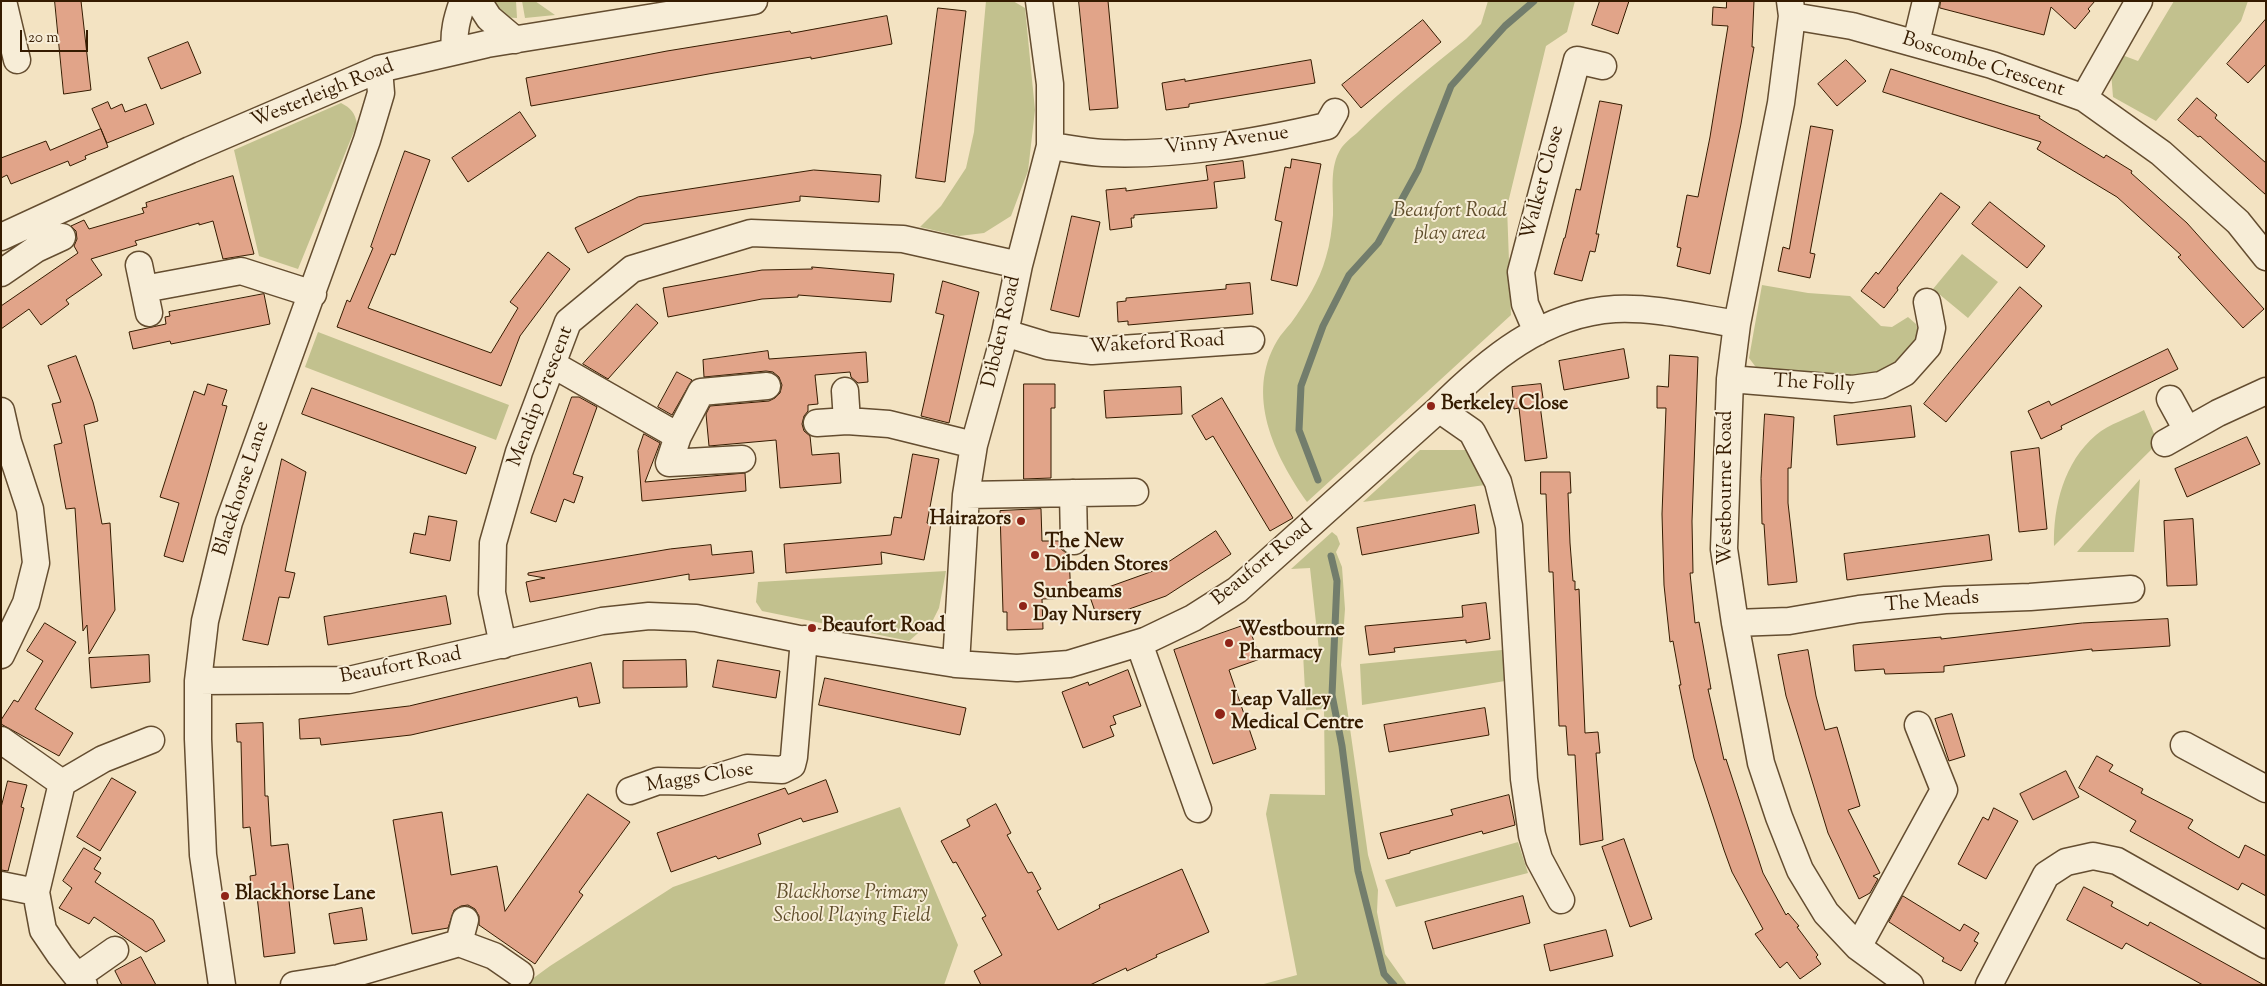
<!DOCTYPE html>
<style>
body{margin:0}
#map{position:relative;width:2267px;height:986px;overflow:hidden;background:#f3e3c2;font-family:"Sorts Mill Goudy",serif}
canvas{display:block}
.frame{position:absolute;inset:0;border:2px solid #351b00;pointer-events:none}
.scale{position:absolute;left:20px;top:30px;width:68px;height:22px;box-sizing:border-box;border:2px solid #351b00;border-top:0;padding-left:6px;font-size:15px;line-height:18px;white-space:nowrap;color:#351b00;-webkit-text-stroke:4px #f7edd7;paint-order:stroke}
</style>
<div id="map">
<canvas width="2267" height="986"></canvas>
<div class="frame"></div>
<div class="scale">20 m</div>
</div>
<script>
const context = document.querySelector('canvas').getContext('2d');
context.lineJoin = 'round';
function fill(path, color) { context.fillStyle = color; context.fill(path, 'evenodd'); }
function trace(path, color, width, dash) { context.strokeStyle = color; context.lineWidth = width; context.lineCap = dash ? 'butt' : 'round'; context.setLineDash(dash || []); context.stroke(path); }
function drawText(font, color, halo, rows, align = 'center') {
  context.font = font + ' "Sorts Mill Goudy",serif'; context.lineWidth = 4; context.setLineDash([]); context.textBaseline = 'middle'; context.strokeStyle = halo; context.fillStyle = color; for (const [text, x, y, turn = 0] of rows) {
    context.save(); context.translate(x, y); context.rotate((+turn || 0) * Math.PI / 180); context.textAlign = isNaN(turn) ? turn : align; if (halo) context.strokeText(text, 0, 0); context.fillText(text, 0, 0); context.restore();
  }
}
fill(new Path2D(`
 M493,1h23l1,17c-13,0 -18,-6 -24,-17z
 M522,1h13l20,14 -30,3z
 M986,1h27l12,7 10,102 -7,61 -17,45 -27,17 -25,3 -39,-9 21,-21 25,-38 8,-36z
 M1488,1h87l-8,31 -21,14 -39,161 4,108 -204,187c-33,-47 -62,-107 -30,-161 4,-7 9,-12 14,-18 15,-21 28,-41 35,-66 4,-13 6,-28 7,-42 1,-20 -4,-44 6,-63 3,-7 12,-14 18,-19 34,-34 72,-64 109,-94l15,-15z
 M2174,1h74l-7,20 -85,100 -43,-24 -2,-25 11,-17 16,6z
 M341,103c10,5 14,10 16,21l-59,145 -39,-13 -25,-106z
 M1962,254l36,28 -30,36 -35,-29z
 M1762,285l46,8 42,3 31,30 11,1 16,-10 8,7 3,10 -4,14 -27,22 -40,7 -85,-5 -8,-6 -6,-8z
 M318,332l191,73 -13,35 -191,-73z
 M2144,410l14,33 -104,103c-1,-40 10,-84 42,-111 13,-11 33,-17 48,-25z
 M1420,450h49l16,35 -122,17z
 M2140,479l-6,73h-57z
 M1332,532l5,4 3,8 -4,8 6,15 3,42 -4,56 27,190 10,35 -1,22 8,42 22,31h-147l37,-10 -31,-161 4,-20 55,1 -1,-86 -18,1 -3,-57 16,-3 -9,-82 -19,1z
 M946,571l-7,37 -6,12 -24,21 -147,-30 -6,-9 2,-20z
 M1502,650l3,31 -143,24 -2,-41z
 M900,807l58,138 -14,40h-420l26,-19 123,-79z
 M1518,842l10,31 -132,34 -11,-27z`), '#c2c18e');
trace(new Path2D(`
 M1318,480l-19,-50 2,-44 22,-60 26,-51 29,-32 40,-73 33,-84 54,-60 29,-25
 M1331,556l6,25 -5,114 10,51 16,125 26,103 10,11`), '#727d6c', 7);
const building = new Path2D(`
 M55,1h26l10,89 -27,4z
 M1079,1h29l10,107 -28,2z
 M1600,1h29l-11,33 -26,-9z
 M1727,1h27l-2,46h2l-13,77 -31,150 -33,-8 4,-18 -4,-1 10,-52 11,2 12,-60 18,-111 -16,-1 1,-18 13,1z
 M1941,1h154l-7,8 2,2 -15,18 -24,-22 -7,28 -104,-27z
 M938,8l28,3 -21,171 -29,-4z
 M887,16l5,28 -81,15v-2l-97,16 -183,33 -5,-28 141,-27 123,-20 1,2z
 M2266,19v45l-18,19 -21,-19z
 M1423,20l18,22 -80,66 -19,-23z
 M188,42l13,31 -40,16 -13,-31z
 M1311,60l4,23 -126,21v3l-23,3 -4,-27 23,-4v2z
 M1846,60l20,21 -29,25 -19,-22z
 M1891,69l149,47 -1,2 65,40 2,-3 26,16 -1,2 56,50 77,86 -21,19 -65,-71 3,-2 -64,-58 -80,-48 4,-7 -158,-50z
 M2197,98l20,17 -2,3 51,45v32l-66,-59 -2,1 -20,-17z
 M1600,101l22,4 -26,129h3l-4,18 -5,-1 -8,30 -28,-7 10,-36h1l11,-49 4,1z
 M108,102l3,7 11,-5 3,8 21,-8 8,20 -47,19 -15,-34z
 M520,112l16,24 -68,46 -16,-24z
 M1811,126l22,4 -23,123 5,1 -5,24 -32,-7 5,-24 6,2z
 M101,129l7,18 -23,9 1,3 -16,7 -2,-5 -57,23 -4,-9 -6,3v-20l45,-17 4,9z
 M405,151l25,9 -35,95 -4,-1 -23,54 123,45 27,-45 -8,-6 38,-50 22,17 -50,67 -19,50 -164,-59 10,-27 3,2 23,-54 -2,-1z
 M1292,159l29,5 -24,122 -26,-6 11,-58 -7,-2 10,-53 5,1z
 M1243,161l2,17 -31,4 3,26 -83,7v3h-3l1,9 -22,3 -4,-40 20,-2v3l82,-11 -2,-14z
 M814,170l67,5 -2,27 -79,-6v5l-156,23 -56,29 -13,-25 63,-31z
 M233,176l21,78 -31,5 -10,-38 -14,4v-2l-64,18 2,4 -46,14 11,16 -36,25 3,4 -28,21 -12,-16 -28,20v-23l77,-53 -4,-7 3,-7 -1,-8 -5,-5 13,-6 5,9 55,-16 -2,-5 5,-1 -1,-4z
 M1941,193l19,14 -63,81 1,2 -14,18 -23,-17 15,-19 2,2z
 M1990,202l55,44 -18,22 -55,-44z
 M1072,216l28,6 -21,95 -28,-7z
 M812,267l82,7 -3,28 -93,-7v2l-36,2 -94,18 -5,-29 99,-18 50,-1z
 M943,281l36,11 -30,131 -28,-7 23,-101 -8,-2z
 M1250,283l3,31 -125,11v-4l-10,1 -1,-20 9,-1v-3l100,-9v-4z
 M2020,287l22,19 -96,116 -22,-18z
 M264,294l6,30 -99,20 -1,-3 -37,8 -4,-17 37,-8 -1,-7 5,-1 -1,-4z
 M637,304l21,19 -50,56 -25,-15z
 M1624,349l5,29 -65,12 -5,-29z
 M2168,349l10,20 -117,57 1,3 -21,10 -13,-28 21,-10 2,4z
 M768,351l1,8 97,-7 2,30 -10,1 -7,-6 -1,-5 -35,3 3,29 -10,1v6l-4,5 -2,8 2,7 6,5 2,19 27,-2 2,30 -61,5 -4,-48 -67,6 -3,-32 4,-8 59,-5 6,-3 5,-5 2,-8 -3,-8 -6,-5 -7,-1 -62,6 -1,-17z
 M1670,355l28,2 -6,164 1,52h-3l5,50 4,-1 12,67h-3l16,71 2,-1 37,114 23,42 2,-2 11,13 -2,1 21,28 -2,2 5,7 -21,15 -13,-17 -7,6 -25,-34 8,-5 -31,-57 -8,-22 -30,-92 -15,-73h2l-8,-44 -3,1 -6,-57 -2,-71 4,-106h-9v-22l11,1z
 M76,356l17,46 5,19 -14,4 18,99 8,-1 5,87 -26,44 -2,-29 -4,6 -8,-123 -9,1 -12,-64 8,-2 -10,-39 9,-2 -13,-36z
 M677,372l15,8 -20,35 -14,-8z
 M208,384l19,6 -5,15 5,1 -44,156 -19,-6 15,-53 -19,-6 34,-106 10,4z
 M1024,384h31v24h-4v70l-27,1z
 M1541,384l3,21h-4l7,53 -22,3 -6,-53 -5,1 -2,-22z
 M1181,387l1,27 -76,4 -2,-27z
 M312,388l164,59 -10,27 -164,-60z
 M572,397h7l18,10 -24,67 10,3 -9,26 -10,-4 -8,23 -25,-9z
 M1222,398l71,120 -23,13 -57,-95 -7,4 -14,-24z
 M1911,406l4,31 -78,8 -3,-29z
 M1765,414l29,3 -3,51h-3v35l9,79 -29,3 -4,-61h-2l-1,-45z
 M644,434l16,9 -15,39 100,-9 1,18 -104,10 -4,-50z
 M2247,437l13,27 -73,33 -12,-28z
 M2039,448l8,81 -28,3 -8,-80z
 M913,454l26,5 -12,64 4,1 -7,36 -43,-8 1,12 -96,9 -2,-29 107,-9 3,-18 7,1z
 M282,459l24,13 -21,99 10,2 -6,25 -10,-1 -11,48 -25,-5z
 M1541,472h29l1,21h-3l2,50 3,38h2v9l4,-1 6,144 13,-1 2,21h-4l7,87 -23,5 -5,-90h-7l-2,-29h-7l-6,-154h-4l-3,-78h-5z
 M1475,505l4,28 -117,22 -5,-27z
 M1041,509l1,32h17l2,8 8,6 2,43 -29,1 1,30 -36,1v-18h-4l-3,-101z
 M429,516l28,5 -7,40 -40,-8 4,-20 11,2z
 M2193,519l4,66 -30,1 -3,-65z
 M1216,531l15,23 -65,42 -68,24 -9,-26 67,-24z
 M1989,535l3,25 -145,20 -3,-26z
 M711,545l1,10 40,-4 2,22 -65,7v-6l-159,28 -4,-20 19,-4 -17,-3v-2l142,-24z
 M446,596l5,28 -123,21 -4,-28z
 M1486,603l4,36 -24,4v-3l-72,8 1,4 -26,3 -4,-29 98,-9 -1,-11z
 M2168,619l2,27 -78,5v-2l-148,17v6l-59,2 -1,-5 -29,2 -2,-26 88,-8v2l141,-16z
 M45,623l31,19 -41,67 38,24 -14,23 -58,-32v-4l13,-20 4,2 25,-41 -16,-10z
 M1248,624l12,35 -31,11 27,79 -43,15 -39,-114z
 M1808,650l8,46 9,34 12,-3 23,79 -12,4 32,63 -7,3 5,3 -8,14 -11,6 -31,-66 -42,-137 -8,-41z
 M149,655l1,27 -59,6 -2,-30z
 M686,660l1,27 -64,1v-27z
 M718,660l62,11 -4,27 -63,-11z
 M591,663l9,40 -21,4 -2,-10 -166,38 -90,10 -1,-7 -20,1 -1,-20 110,-13z
 M1128,670l13,36 -28,10 3,8 -6,2 4,10 -31,12 -21,-56 26,-10 1,3z
 M825,678l141,30 -6,27 -141,-30z
 M1485,708l4,27 -100,17 -5,-27z
 M1952,714l13,42 -16,5 -14,-42z
 M263,723l2,73h3l3,50 17,-2 6,47 -6,1 7,61 -31,4 -7,-61h-5l-2,-20 6,-1 -6,-48 -7,1 -2,-86h-4l-1,-18z
 M2097,756l16,9 -4,6 34,18 -2,4 52,27 -5,8 25,15 26,15 6,-13 21,11v40l-24,-13 -4,7 -108,-59 6,-10 -57,-33z
 M2066,771l13,26 -46,23 -13,-26z
 M112,778l24,14 -36,59 -23,-14z
 M826,780l12,32 -35,10 -2,-4 -43,16 3,10 -43,15 -2,-3 -45,16 -14,-39 128,-45 3,6z
 M8,781l19,4 -6,22 3,1 -16,63 -7,-1v-62z
 M588,794l42,28 -51,70 4,3 -48,69 -56,-39v-9l-4,-7 -7,-4 -7,1 -7,4 -6,18 -36,6 -19,-114 49,-8 9,63 46,-9 8,45z
 M1509,795l6,30 -32,9 -1,-3 -72,20v2l-22,6 -8,-26 73,-18 -2,-5z
 M996,804l15,29 -4,2 21,38 4,-1 9,17 -4,2 21,39 42,-22 -1,-3 83,-36 27,63 -53,23 1,2 -30,14 -1,-3 -36,17h-109l-7,-14 28,-16 -20,-37 4,-2 -30,-54 -3,1 -12,-22 29,-15 -3,-6z
 M1994,808l24,13 -32,58 -28,-15 25,-47 5,3z
 M1624,839l28,80 -22,8 -28,-80z
 M84,848l17,10 -7,11 7,4 -6,9 58,38 12,21 -19,11 -52,-35 -5,7 -30,-16 13,-20 -9,-7z
 M2084,887l29,15 -2,4 37,20 2,-4 114,63h-61l-77,-42 -4,6 -55,-29z
 M1523,896l7,27 -97,26 -8,-27z
 M1903,896l57,35 4,-7 15,9 -5,8 4,2 -17,28 -19,-10 2,-3 -55,-36z
 M362,908l5,32 -33,4 -5,-30z
 M1606,930l7,26 -63,15 -6,-26z
 M141,957l15,28h-34l-7,-14z`);
fill(building, '#e1a489');
trace(building, '#351b00', 1);
const minor = new Path2D(`
 M3,1l14,59
 M478,1l11,17 26,22
 M1790,1l2,15 -11,87 -44,221 -7,55 -6,170 11,74 26,140 18,54 21,53 26,43 32,34 52,38
 M1792,16l60,10 140,39 92,33 77,55 77,69 28,35
 M1916,43l10,-42
 M455,50c-2,-18 2,-32 8,-49
 M2084,98l55,-97
 M1050,146c17,2 35,6 53,7 76,3 150,-10 224,-27l8,-14
 M1,237l189,-87 189,-81 108,-25 267,-43
 M139,265l10,48
 M1,273l35,-24 26,-12
 M144,289l97,-18 72,23
 M1537,332l-12,-28 -4,-32 56,-212 26,6
 M1005,333l43,13 44,5 159,-11
 M552,364l126,72 -9,27 73,-4
 M1730,379l122,10 29,-4 23,-12 24,-27 4,-18 -5,-26
 M845,391l2,30
 M2170,399l17,31
 M1439,409l33,23 26,50 11,44 15,253 8,56 7,24 22,41
 M1,411l7,31 22,67 6,54 -10,40 -25,52
 M817,423l30,-2 42,3 85,21
 M678,436l23,-44 66,-6
 M2165,443l53,-30 48,-22
 M1073,493l1,48
 M966,495l169,-3
 M1735,623l54,-2 70,-12 86,-9 85,-3 101,-8
 M1139,643l59,166
 M503,645l-11,-52 1,-50 26,-91 49,-130 64,-53 119,-36 152,6 116,26
 M956,664l10,-169 8,-50 31,-112 14,-68 31,-119v-62l-11,-83
 M198,681l151,-1 253,-59 47,-5 47,2 113,23 147,23 61,4 52,-4 76,-23 48,-23 44,-28 202,-181c48,-48 105,-96 176,-100 41,-2 82,9 122,15
 M1,740l61,43 41,-24 48,-19
 M2184,745l82,44
 M62,783l-26,109 7,38 17,25 24,30
 M630,791l28,-10 44,1 45,-14 35,2 10,-5 2,-8 10,-118
 M1,885l35,7
 M459,943l6,-23
 M1858,947l86,-157 -26,-65
 M78,976l37,-26
 M222,985l-19,-130 -5,-116v-58l7,-60 24,-99 138,-382 14,-47 -2,-24
 M294,985l45,-7 120,-35 35,13 26,18
 M1989,985l57,-110 20,-13 27,-6 24,5 149,84`);
trace(minor, '#644d30', 29);
trace(minor, '#f7edd7', 26);
for (const [x, y, r, color] of [
 [1431,406,5,"#8f2418"],
 [1021,521,5,"#8f2418"],
 [1035,555,5,"#8f2418"],
 [1023,606,5,"#8f2418"],
 [812,628,5,"#8f2418"],
 [1229,643,5,"#8f2418"],
 [1220,714,6,"#8f2418"],
 [225,896,5,"#8f2418"]
]) { const dot = new Path2D(); dot.arc(x, y, r, 0, 2 * Math.PI); context.fillStyle = color; context.fill(dot); trace(dot, '#f7edd7', 2); }
drawText('20px', '#351b00', '#f7edd7', [
 ["Boscombe Crescent",1983,66,18],
 ["Westerleigh Road",323,95,-22],
 ["Vinny Avenue",1227,142,-7],
 ["Walker Close",1544,183,-75],
 ["Dibden Road",1003,332,-77],
 ["Wakeford Road",1157,345,-3],
 ["The Folly",1814,385,3],
 ["Mendip Crescent",542,397,-69],
 ["Westbourne Road",1728,488,-90],
 ["Blackhorse Lane",243,489,-72],
 ["Beaufort Road",1263,564,-39],
 ["The Meads",1932,603,-5],
 ["Beaufort Road",401,667,-11],
 ["Maggs Close",700,779,-9]
]);
drawText('italic 20px', '#5f4d2b', '#f7edd7', [
 ["Beaufort Road",1450,213],
 ["play area",1450,236],
 ["Blackhorse Primary",852,895],
 ["School Playing Field",852,918]
]);
drawText('bold 20px', '#351b00', '#f7edd7', [
 ["Berkeley Close",1441,406],
 ["Hairazors",1011,521,"right"],
 ["The New",1045,544],
 ["Dibden Stores",1045,567],
 ["Sunbeams",1033,594],
 ["Day Nursery",1033,617],
 ["Beaufort Road",822,628],
 ["Westbourne",1239,632],
 ["Pharmacy",1239,655],
 ["Leap Valley",1231,702],
 ["Medical Centre",1231,725],
 ["Blackhorse Lane",235,896]
], 'left');
</script>
